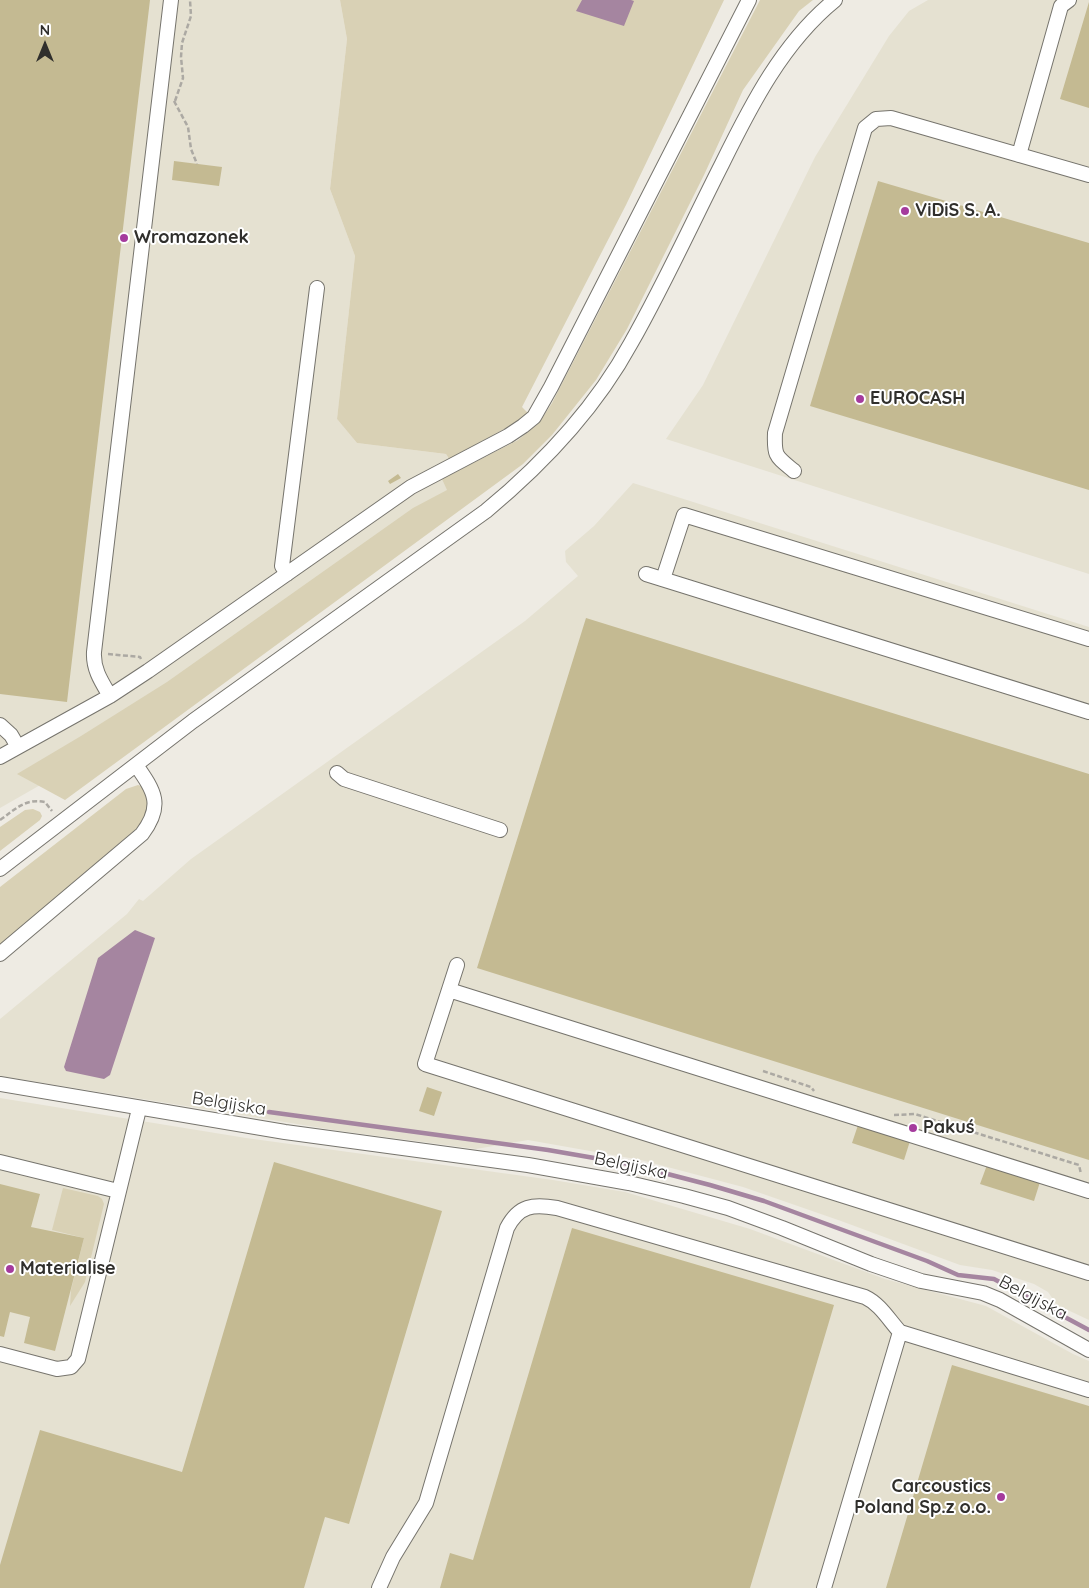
<!DOCTYPE html>
<meta charset="utf-8">
<style>
body{margin:0}
#map{position:relative;width:1089px;height:1588px;overflow:hidden;background:#eeebe3;font-family:Quicksand,sans-serif}
canvas{display:block}
.north{position:absolute;left:20px;top:20px;width:50px;height:50px;-webkit-text-stroke:4px #fff;paint-order:stroke;rotate:0deg;font-size:14px;font-weight:700;line-height:20px;text-align:center;color:#302f2c}
.north::after{content:'';display:block;margin:auto;width:18px;height:22px;background:#302f2c;clip-path:polygon(50% 0,100% 100%,50% 72%,0 100%)}
</style>
<div id="map">
<canvas width="1089" height="1588"></canvas>
<div class="north">N</div>
</div>
<script>
const context = document.querySelector('canvas').getContext('2d');
context.lineJoin = 'round';
function fill(path, color) { context.fillStyle = color; context.fill(path, 'evenodd'); }
function trace(path, color, width, dash) { context.strokeStyle = color; context.lineWidth = width; context.lineCap = dash ? 'butt' : 'round'; context.setLineDash(dash || []); context.stroke(path); }
function drawText(font, color, halo, rows, align = 'center') {
  context.font = font + ' Quicksand,sans-serif'; context.lineWidth = 4; context.setLineDash([]); context.textBaseline = 'middle'; context.strokeStyle = halo; context.fillStyle = color; for (const [text, x, y, turn = 0] of rows) {
    context.save(); context.translate(x, y); context.rotate((+turn || 0) * Math.PI / 180); context.textAlign = isNaN(turn) ? turn : align; if (halo) context.strokeText(text, 0, 0); context.fillText(text, 0, 0); context.restore();
  }
}
fill(new Path2D(`
 M0,0h340l7,39 -17,150 25,67 -18,163 20,24 89,11 22,44 -307,218 -161,92z
 M928,0h161v574l-423,-135 37,-54 112,-228 74,-121 20,-25z
 M633,483l456,144v693l-32,-15 -9,-13 -14,-8 -42,-14 -32,-5 -119,-44 -98,-34 -102,-27 -113,-20 -52,9 -136,-18 -340,-55v-57l127,-105 12,-15 4,2 48,-42 334,-238 53,-45 -12,-14 -1,-11 29,-25z
 M0,1098l246,40 307,42 72,12 125,37 135,50 101,27 87,48 16,7v227h-1089z`), '#e5e1d1');
fill(new Path2D(`
 M340,0h384l-98,205 -104,202 6,6 -9,8 -70,38 -3,-5 -89,-11 -20,-24 18,-163 -25,-67 17,-150z
 M760,0h53l-14,11 -56,79 -39,85 -77,154 -31,51 -44,55 -29,29 -458,336 -48,-26 64,-38 86,-54 246,-174 34,-18 -5,-11 76,-39 21,-17 13,-20z
 M138,785l9,3c2,19 2,26 -11,41l-136,116v-58l126,-98z
 M33,809l7,3 2,4 -2,4 -40,31v-24l25,-17z
 M63,1188l35,8 4,3 2,5 -19,78 -15,24 1,-16 13,-52 -32,-8z`), '#d9d1b5');
fill(new Path2D(`
 M582,0h49l3,1 -10,25 -48,-15z
 M135,930l20,8 -45,137 -6,4 -38,-8 -2,-4 34,-109z`), '#a585a0');
trace(new Path2D(`
 M269,1112l279,38 81,14 81,21 54,16 163,60 31,14 36,4 95,51`), '#a585a0', 4.5);
fill(new Path2D(`
 M0,0h150l-83,702 -67,-8z
 M1089,2v106l-29,-9z
 M174,161l48,6 -3,19 -47,-6z
 M878,181l211,62v247l-279,-84z
 M398,474l3,4 -11,6 -2,-3z
 M586,618l503,156v386l-612,-192z
 M427,1087l15,5 -8,24 -15,-5z
 M858,1125l52,16 -6,19 -52,-17z
 M274,1162l168,49 -93,313 -24,-7 -21,71h-304v-23l40,-135 142,42z
 M987,1165l53,17 -6,19 -54,-17z
 M0,1184l40,10 -9,33 53,11 -29,113 -31,-8 6,-26 -20,-5 -6,25 -4,-1z
 M572,1228l262,77 -84,283h-310l10,-35 23,7z
 M952,1365l137,41v182h-203z`), '#c4ba92');
const minor = new Path2D(`
 M1019,155l42,-149 8,-6
 M794,471c-18,-15 -20,-14 -19,-38l90,-305 11,-9 15,-1 198,57
 M287,574l-5,-8 35,-278
 M646,574l443,138
 M663,579l21,-64 405,124
 M110,696c-9,-15 -17,-27 -16,-44l77,-652
 M0,725l11,10 7,12
 M0,757l110,-61 38,-25 263,-184 97,-51 15,-10 11,-9 17,-30 198,-387
 M337,773l7,6 156,51
 M0,869l193,-148 293,-210c58,-48 109,-102 145,-168 33,-58 61,-120 91,-179 29,-59 61,-122 113,-164
 M0,954l142,-120c22,-29 12,-43 -6,-69
 M457,965l-32,99 664,209
 M449,990l640,201
 M0,1084l285,48 243,33 101,18 55,13 44,12 54,20 89,36 50,17 62,12 17,7 89,50
 M0,1162l118,29
 M0,1354l57,15 14,-2 7,-8 61,-250
 M379,1588l14,-31 33,-54 81,-275c12,-23 26,-24 50,-20l308,89c15,7 24,23 35,35
 M824,1588l76,-256 189,58`);
trace(minor, '#76746d', 16);
trace(new Path2D(`
 M174,101l14,26 3,22 6,15
 M175,101l8,-23 -2,-21 1,-14 9,-27 -1,-16
 M108,654l32,3 1,2
 M0,820c16,-11 25,-22 45,-18l7,9
 M763,1071l48,16 3,4
 M894,1115l21,-1 164,51 2,9`), '#aca9a3', 2.5, [5, 2.5]);
trace(minor, '#fff', 14);
for (const [x, y, r, color] of [
 [905,211,5,"#a53b9d"],
 [124,238,5,"#a53b9d"],
 [860,399,5,"#a53b9d"],
 [913,1128,5,"#a53b9d"],
 [10,1269,5,"#a53b9d"],
 [1001,1497,5,"#a53b9d"]
]) { const dot = new Path2D(); dot.arc(x, y, r, 0, 2 * Math.PI); context.fillStyle = color; context.fill(dot); trace(dot, '#fff', 2); }
drawText('bold 18px', '#302f2c', '#fff', [
 ["ViDiS S. A.",915,211],
 ["Wromazonek",134,238],
 ["EUROCASH",870,399],
 ["Pakuś",923,1128],
 ["Materialise",20,1269],
 ["Carcoustics",991,1487,"right"],
 ["Poland Sp.z o.o.",991,1508,"right"]
], 'left');
drawText('18px', '#302f2c', '#fff', [
 ["Belgijska",229,1104,9],
 ["Belgijska",631,1166,12],
 ["Belgijska",1033,1298,28]
]);
</script>
